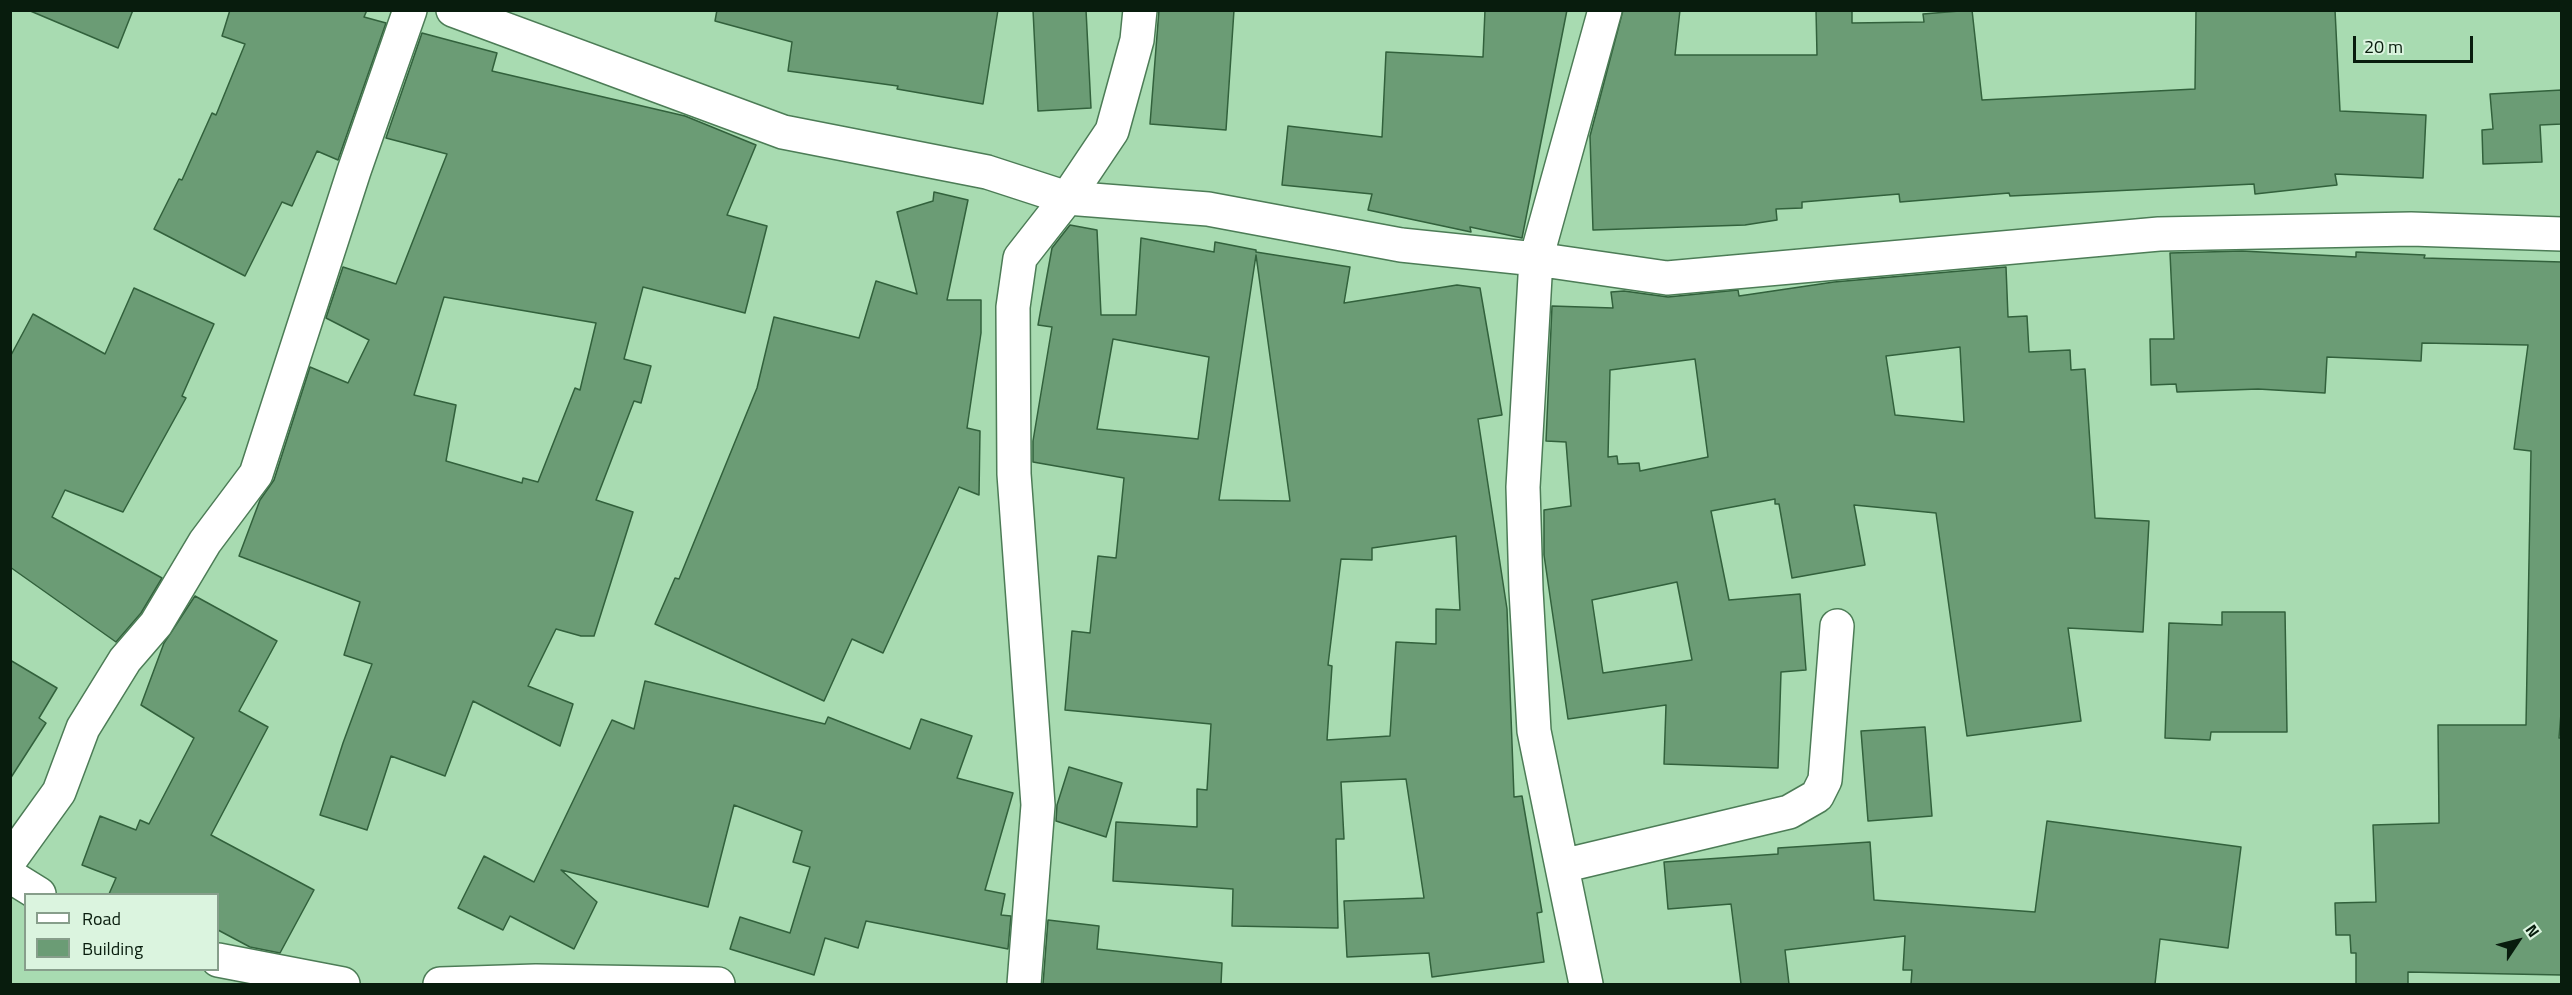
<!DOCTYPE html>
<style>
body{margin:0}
#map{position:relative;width:2572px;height:995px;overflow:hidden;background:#a8dbb1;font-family:"Titillium Web",sans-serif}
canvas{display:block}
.frame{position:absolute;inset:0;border:12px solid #081c0d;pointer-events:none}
.legend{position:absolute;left:24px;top:893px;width:195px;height:78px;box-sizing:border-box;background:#dbf4df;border:2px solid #879e8b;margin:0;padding:8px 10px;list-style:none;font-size:18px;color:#081c0d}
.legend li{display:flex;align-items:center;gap:12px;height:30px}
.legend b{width:30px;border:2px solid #879e8b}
.north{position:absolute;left:2488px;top:911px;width:60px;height:60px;-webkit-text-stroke:4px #dbf4df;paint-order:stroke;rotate:55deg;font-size:16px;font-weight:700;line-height:24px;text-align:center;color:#081c0d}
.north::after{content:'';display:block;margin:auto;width:21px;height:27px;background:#081c0d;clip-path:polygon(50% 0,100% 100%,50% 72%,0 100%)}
.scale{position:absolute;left:2353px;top:36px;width:120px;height:27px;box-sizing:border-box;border:3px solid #081c0d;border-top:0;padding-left:8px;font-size:18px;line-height:21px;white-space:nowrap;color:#081c0d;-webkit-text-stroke:4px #dbf4df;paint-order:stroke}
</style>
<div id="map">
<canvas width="2572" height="995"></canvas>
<div class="frame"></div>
<ul class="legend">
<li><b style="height:8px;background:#fff"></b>Road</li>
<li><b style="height:16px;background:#6b9c75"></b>Building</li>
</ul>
<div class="north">N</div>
<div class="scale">20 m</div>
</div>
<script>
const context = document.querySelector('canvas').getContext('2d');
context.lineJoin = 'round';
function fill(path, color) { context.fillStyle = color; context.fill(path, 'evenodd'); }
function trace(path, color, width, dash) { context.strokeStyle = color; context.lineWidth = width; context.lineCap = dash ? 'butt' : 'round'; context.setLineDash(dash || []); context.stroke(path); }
const building = new Path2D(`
 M28,10h105l-15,38z
 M230,10h137l-3,7 22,6 -48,137 -21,-9 -25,55 -10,-4 -37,74 -91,-47 25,-50 3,1 30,-67 4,2 29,-71 -23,-8z
 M717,10h281l-15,94 -86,-15 1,-3 -110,-15 4,-29 -77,-21z
 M1033,10h53l5,98 -53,3z
 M1159,10h75l-8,120 -76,-6z
 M1485,10h82l-45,228 -52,-11 1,5 -103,-22 4,-16 -90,-9 6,-59 94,11 4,-85 97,5z
 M1623,10h57l-5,45h142l-1,-45h36v13l72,-1 -1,-8 49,-4 10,90 213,-11 1,-79h139l5,101 86,4 -3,63 -88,-4 2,11 -82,9 -1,-10 -244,12 -1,-3 -109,9 -1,-8 -97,8v6l-26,1 1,11 -32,5 -152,5 -3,-94z
 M422,33l75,20 -5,18 193,45 71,29 -29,70 40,11 -22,87 -102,-26 -19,72 27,7 -10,37 -7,-2 -38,99 37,12 -39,124h-13l-25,-7 -28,57 45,18 -13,42 -87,-45 -28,75 -54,-20 -24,74 -47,-15 23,-72 29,-79 -28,-9 16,-53 -121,-46 21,-56 14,-20 36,-113 38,16 21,-43 -43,-22 17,-51 53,17 51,-130 -61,-16zM444,297l152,26 -16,67 -5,-2 -37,94 -15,-4 -1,5 -76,-22 10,-56 -42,-10z
 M2562,90v34l-22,1 2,37 -59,2 -1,-34 11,-1 -3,-35z
 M934,192l34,8 -21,100h34v33l-14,95 13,3 -1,64 -20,-8 -76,166 -31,-14 -28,62 -169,-77 20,-46 4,1 78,-191 17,-71 85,21 17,-57 41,13 -20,-82 36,-11z
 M1070,225l27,5 4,85h35l5,-77 73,14 1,-10 41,8v2l94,15 -6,36 113,-18 23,3 22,127 -24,4 29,190 7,188 8,-1 20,116 -5,1 7,49 -112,15 -3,-24 -82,4 -3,-56 80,-3 -18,-119 -65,3 3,57h-8l2,89 -106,-2 1,-37 -120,-8 3,-59 81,5v-38l10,1 4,-66 -146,-14 7,-79 18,2 8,-77 18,2 8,-80 -91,-16v-21l19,-114 -14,-2 14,-77zM1256,255l34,246 -71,-1zM1113,339l96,18 -11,82 -101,-10zM1456,536l4,74 -24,-1v35l-40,-2 -6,94 -63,4 5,-74 -4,-1 13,-106 31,1v-12z
 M2242,251l114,6v-5l69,3 -1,3 138,4v439l-3,37h3v237l-154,-3v12h-52v-31h-5l-1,-18h-14l-1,-32 41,-1 -3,-77 66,-2 -1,-98h88l5,-274 -17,-2 14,-104 -106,-2 -1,18 -94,-4 -2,36 -67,-4 -81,3 -1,-8 -25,1 -1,-46h24l-4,-86z
 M2006,267l2,50 19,-1 2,36 41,-2 1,20 14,-1 10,149 54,3 -6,111 -75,-4 13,93 -114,15 -31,-223 -82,-8 11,60 -73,13 -13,-74h-4v-5l-64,12 18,89 71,-6 6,76 -25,2 -3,96 -114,-4 2,-59 -98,14 -24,-164v-45l27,-4 -5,-64 -20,-1 6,-135 61,2 -2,-16 13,-1 44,6 70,-7 1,6 95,-14zM1960,347l4,75 -69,-7 -9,-59zM1695,359l13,98 -68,14 -1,-8 -21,1 -1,-8 -9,1 2,-87zM1677,582l15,78 -89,13 -11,-73z
 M134,288l80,36 -32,72 4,2 -63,114 -58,-22 -13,27 110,61 -21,35 -25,29 -106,-75v-210l23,-43 72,40z
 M195,596l82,45 -38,70 29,16 -57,108 103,55 -34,63 -30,-6 -32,-17v-36h-109l7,-16 -34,-13 18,-49 36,14 4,-10 9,4 45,-86 -53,-33 23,-62z
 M2222,612h63l2,120h-76l-1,8 -45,-2 4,-115 53,2z
 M10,660l47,28 -18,30 7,5 -36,56z
 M645,681l180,43 3,-7 82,32 11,-30 51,17 -15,42 56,15 -28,97 20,4 -4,21 10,1 -3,33 -142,-28 -8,27 -33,-10 -11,37 -84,-26 10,-32 50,16 20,-66 -17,-5 9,-31 -68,-26 -26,102 -147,-37 36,32 -23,47 -64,-33 -7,14 -45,-22 26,-52 50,26 78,-162 22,9z
 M1925,727l7,89 -64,5 -7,-90z
 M1069,767l53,16 -16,54 -50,-16 1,-16z
 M2047,821l194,26 -13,101 -68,-9 -5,45h-244l1,-14h-9l2,-34 -120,14 4,34h-48l-10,-80 -63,5 -4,-47 114,-8v-6l92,-6 4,58 161,12z
 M1048,920l51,6 -2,23 125,14 -1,21h-178z`);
fill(building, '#6b9c75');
trace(building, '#32613c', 1.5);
const minor = new Path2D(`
 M453,10l330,122 204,40 80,26 141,11 193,36 135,14 131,19 492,-44 252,-5 151,5
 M10,860l49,-68 24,-64 42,-68 31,-36 49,-82 51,-68 98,-303 56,-161
 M1562,866l227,-54 28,-16 8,-16 12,-154
 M10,876l29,18
 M218,960l125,24
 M440,984l96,-3 182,3
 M1024,984l14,-179 -24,-331 -1,-167 7,-49 47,-60 45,-67 25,-91 3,-30
 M1586,984l-52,-253 -8,-141 -3,-103 13,-228 69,-249`);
trace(minor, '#4c7c56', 36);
trace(minor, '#fff', 33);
</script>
